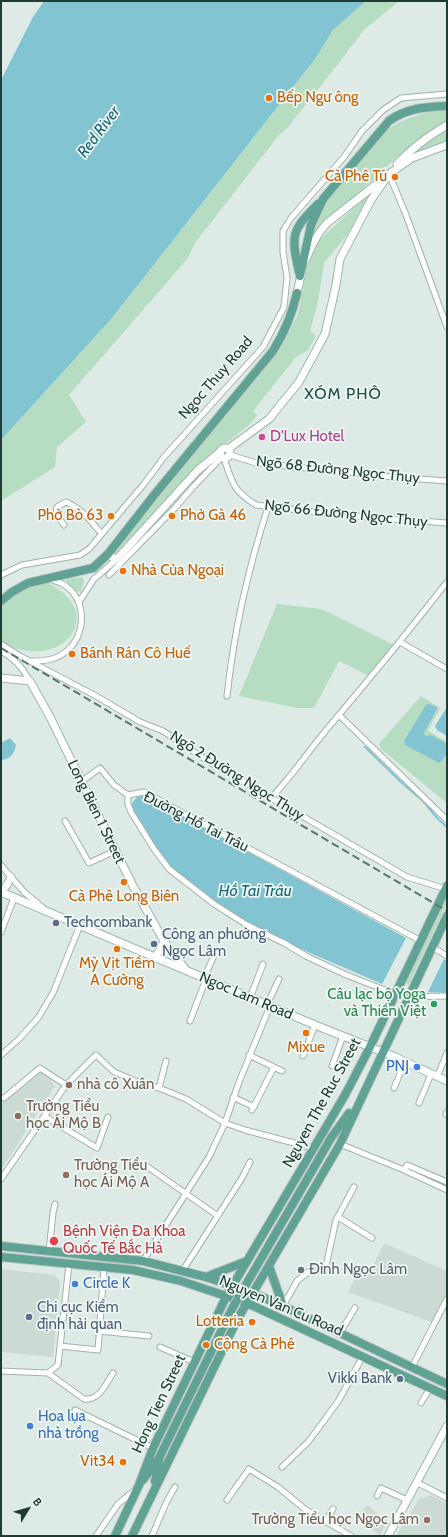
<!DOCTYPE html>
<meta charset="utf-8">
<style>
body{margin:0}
#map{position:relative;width:448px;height:1537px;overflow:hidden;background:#deeae5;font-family:Cabin,sans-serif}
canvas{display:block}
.frame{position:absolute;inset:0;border:2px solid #1f3b34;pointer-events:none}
.north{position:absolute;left:8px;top:1489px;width:40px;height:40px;-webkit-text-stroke:3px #eef7f3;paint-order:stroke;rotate:53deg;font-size:11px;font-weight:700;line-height:16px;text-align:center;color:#1f3b34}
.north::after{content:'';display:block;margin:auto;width:14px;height:18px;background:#1f3b34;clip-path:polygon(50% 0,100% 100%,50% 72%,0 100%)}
</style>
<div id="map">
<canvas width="448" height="1537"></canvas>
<div class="frame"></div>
<div class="north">B</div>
</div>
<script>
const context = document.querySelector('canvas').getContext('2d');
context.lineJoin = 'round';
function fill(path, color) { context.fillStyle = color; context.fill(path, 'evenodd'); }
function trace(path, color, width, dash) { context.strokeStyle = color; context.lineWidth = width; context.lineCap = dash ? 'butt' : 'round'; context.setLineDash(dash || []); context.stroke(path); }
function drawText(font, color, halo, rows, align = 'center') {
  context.font = font + ' Cabin,sans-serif'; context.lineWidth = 3.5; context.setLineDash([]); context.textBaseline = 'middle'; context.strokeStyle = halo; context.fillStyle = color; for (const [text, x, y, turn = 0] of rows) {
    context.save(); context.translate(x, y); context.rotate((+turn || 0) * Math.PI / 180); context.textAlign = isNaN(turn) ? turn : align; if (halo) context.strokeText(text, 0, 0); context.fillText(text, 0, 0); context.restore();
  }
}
fill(new Path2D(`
 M42,1069l13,17 -54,84v-69z
 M384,1243l63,28v31l-10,22 -89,-32 14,-28 10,4z
 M1,1269l54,6 5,7 -7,75 -52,-5z
 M431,1495l16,8v33h-51l23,-37z
 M368,1505l6,6 14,10 -8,14 -19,-12 -6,-6z`), '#ccdad4');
fill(new Path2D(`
 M366,1h33l-35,29 -33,43 -43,54 -9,8 -84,108 -7,15 -119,137 17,27 -29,25 -2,20 -54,34v-61l111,-122 203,-259 18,-29z
 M447,110v10l-19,12 -35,29 -83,77v-4l15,-30 62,-74c18,-13 38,-18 60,-20z
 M447,128v15l-37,13 22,-18z
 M371,192l2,1 -1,4 -25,38 -23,28 -6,39 -8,29 6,5 -8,14 -12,7 -43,54 4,4 -6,8 -41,34 -95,97 -1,-2 166,-202 18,-36 11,-57 6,-13z
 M82,577l2,3 -3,11 -4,1 -11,-11 1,-2z
 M46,582c67,32 12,94 -45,59v-40l27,-18z
 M277,604l45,5 72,36 -25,31 -30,-15 -25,47h-17l-58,-12z
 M421,696l19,12 -12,23 19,11v61l-66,-54 -2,-5z
 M447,897v7l-39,82 -2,-4z`), '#b6ddc1');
fill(new Path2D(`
 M44,1h322l-33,29 -18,29 -203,259 -111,122v-360l32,-63z
 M429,704l8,3v2l-13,24 2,3 5,-1 16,9v9l-6,9 -2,1 -34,-18 -1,-4 22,-36z
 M447,707v29l-10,-6 -2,-4z
 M10,738l6,7c-2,9 -5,14 -15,15v-17z
 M141,796h6l10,6 249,136 -24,46 -88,-38 -72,-38 -50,-39 -16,-21 -24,-38v-7l5,-6z
 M444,959l3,2v32l-19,-1z`), '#83c4d3');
trace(new Path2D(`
 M365,747l37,36 21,18 14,17 10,9`), '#83c4d3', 2);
const street = new Path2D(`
 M389,174l17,41 41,112
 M230,455l26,8 137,14 54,4
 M224,458c8,24 9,33 32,47l84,10 107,8
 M64,525l-8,-11 1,-7 9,-5c15,6 25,19 35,31
 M1,575l21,-10 58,-10 9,-6 55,-65 20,-27 99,-110 21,-40 3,-29 -4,-26v-21l8,-13 53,-61 18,-26 21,-21 18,-12 46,-4
 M109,575l65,-66 19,-22 29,-30
 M79,602l15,-23 22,-19
 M400,642l47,27
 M1,644l19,12 76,40 44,26 23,9 48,32 196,114 39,12
 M1,651c15,9 20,15 29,30
 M31,661c6,0 14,0 21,-2 32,-9 40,-54 14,-73 -5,-4 -11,-5 -17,-7
 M227,696c7,-66 21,-127 41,-189
 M340,716l107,104
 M81,782l19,-14 14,17 14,10
 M128,795v9l3,8 23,37 15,20 45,35 33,21 37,18 22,13 38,18 51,20
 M128,795l16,-3 277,149
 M271,798c21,-22 37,-46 56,-69 41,-48 81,-97 120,-147
 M65,821l24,42 26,-12
 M1,865l23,27 18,15
 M1,932l13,-34
 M432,947l15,9
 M204,978l9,-20
 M408,997l39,-1
 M250,998l13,-34
 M267,1005l12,-26
 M190,1021l16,-42
 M1,1055l18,-16 19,-21 15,-25 27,-68
 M249,1055l33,16
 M303,1056l12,-31
 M332,1066l11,-30
 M437,1077l10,-24
 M159,1088l7,-27
 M394,1088l11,-26
 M233,1097l21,10
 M4,1098l36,-30 26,17
 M419,1103l12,-29
 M252,1110l22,-43
 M446,1114l1,-2
 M44,1116l53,32 11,-31
 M340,1144l64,26 43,20
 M145,1165l73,51
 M404,1170l3,-5 40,17
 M1,1179l65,-94 30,-30 18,17 26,11 19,5 27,11 39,24 20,7 68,18
 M338,1217l34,21
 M49,1251l4,-38 2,-9
 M143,1261l66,-104 16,-34 14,-41 31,-76
 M326,1266l10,-46 18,-33
 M183,1270l59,-92 8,-16
 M283,1306l14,-25 15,-12
 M99,1331l50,5
 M340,1333l15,-25
 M60,1346l38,4 6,-82
 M160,1347l34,15
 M412,1367l35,-68
 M1,1371l47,2 36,26c15,2 22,-15 29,-26
 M48,1373l10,-8 11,-101
 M421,1403l9,-15
 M75,1410l78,38
 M282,1467l27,-26 30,-41 24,-44
 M416,1482l31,16
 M377,1496l4,-8 26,12
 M227,1500l22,-31 29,18 28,23 45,26
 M325,1522l8,-13
 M96,1536l22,-32 17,-14
 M152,1536l14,-33 9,-16`);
const secondary = new Path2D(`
 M397,164c15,-16 31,-28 50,-39
 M306,259c6,-14 11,-25 21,-36l56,-44
 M297,293l5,-22
 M220 453a5 5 0 1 1 10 0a5 5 0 1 1-10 0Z
 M228,449l41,-30 30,-37 26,-48 11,-49 4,-26 31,-59 18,-26 23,-16 35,-13
 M108,554l8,6 81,-89 24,-20
 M1,678l29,3 20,36 83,169 31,55 22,29
 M1,892l314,133 78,31 54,25
 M1,892l6,-7 4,-8
 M155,957l5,-7 4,-9
 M388,1536l59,-110`);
const primary = new Path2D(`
 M299,272c-8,-37 -8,-41 19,-68
 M300,276l11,-51 12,-26 66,-78c17,-13 37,-14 58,-15
 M1,601l11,-9 16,-9 65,-15 15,-14 47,-60 118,-143c12,-19 19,-36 24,-58
 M331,1138l18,-25
 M1,1246l142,15 63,16 47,16 30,13 164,78
 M1,1257l132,13 48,11 66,22 200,93
 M269,1266l14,40
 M206,1277l41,-16
 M143,1480l16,-22
 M155,1481l5,-25
 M115,1536l24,-51 14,-37 74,-153 118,-200 25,-48 77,-161
 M132,1536l105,-216 103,-176 107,-228`);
trace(street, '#a1b2ac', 7);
trace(secondary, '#9db7ae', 9);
trace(primary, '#bcc4c2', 10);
trace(street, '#fff', 5);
trace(secondary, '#fff', 7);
trace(primary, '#60a293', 8);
trace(new Path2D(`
 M1,648l446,263`), '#59776f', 2, [8, 4]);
const primaryBridge = new Path2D(`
 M160,1456l73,-149 98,-169`);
trace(primaryBridge, '#bcc4c2', 10, []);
trace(primaryBridge, '#60a293', 8);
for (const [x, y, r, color] of [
 [269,98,4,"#e8710a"],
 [395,177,4,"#e8710a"],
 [262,437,4,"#d1479c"],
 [111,516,4,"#e8710a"],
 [172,516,4,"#e8710a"],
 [123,571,4,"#e8710a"],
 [72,654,4,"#e8710a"],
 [124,882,4,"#e8710a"],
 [56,923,4,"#5c6f8a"],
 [154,944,4,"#5c6f8a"],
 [117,949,4,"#e8710a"],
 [434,1004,4,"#2e9e5b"],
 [306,1033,4,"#e8710a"],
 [417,1067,4,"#3f7fe0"],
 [69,1085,4,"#8d6e63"],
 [18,1116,4,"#8d6e63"],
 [66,1175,4,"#8d6e63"],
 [54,1241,5,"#e0444e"],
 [301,1270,4,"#6b7280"],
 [75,1284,4,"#3f7fe0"],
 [29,1317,4,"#5c6f8a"],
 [252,1322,4,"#e8710a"],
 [206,1345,4,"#e8710a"],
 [400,1379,4,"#5c6f8a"],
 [30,1426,4,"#3f7fe0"],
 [123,1462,4,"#e8710a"],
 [427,1520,4,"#8d6e63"]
]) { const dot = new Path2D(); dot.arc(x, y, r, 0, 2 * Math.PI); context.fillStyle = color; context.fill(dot); trace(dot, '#eef7f3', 1.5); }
drawText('15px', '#c56008', '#eef7f3', [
 ["Bếp Ngư ông",277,98],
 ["Cà Phê Tú",387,177,"right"],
 ["Phở Bò 63",103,516,"right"],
 ["Phở Gà 46",180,516],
 ["Nhà Của Ngoại",131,571],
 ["Bánh Rán Cô Huế",80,654],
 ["Cà Phê Long Biên",124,897,"center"],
 ["Mỳ Vịt Tiềm",117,964,"center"],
 ["A Cường",117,981,"center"],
 ["Mixue",306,1048,"center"],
 ["Lotteria",244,1322,"right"],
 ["Cộng Cà Phê",214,1345],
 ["Vit34",115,1462,"right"]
], 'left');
drawText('15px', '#1f3b34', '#eef7f3', [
 ["Ngoc Thuy Road",216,378,-49],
 ["Ngõ 68 Đường Ngọc Thụy",338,470,6],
 ["Ngõ 66 Đường Ngọc Thụy",346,514,6],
 ["Ngõ 2 Đường Ngọc Thụy",237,776,32],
 ["Long Bien 1 Street",96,812,64],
 ["Đường Hồ Tai Trâu",196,822,27],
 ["Ngoc Lam Road",246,996,23],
 ["Nguyen The Ruc Street",322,1103,-61],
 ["Nguyen Van Cu Road",281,1306,23],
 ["Hong Tien Street",159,1404,-65]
]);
drawText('15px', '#b23c85', '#eef7f3', [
 ["D'Lux Hotel",270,437]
], 'left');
drawText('15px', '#4e5e75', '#eef7f3', [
 ["Techcombank",64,923],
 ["Công an phường",162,935],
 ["Ngọc Lâm",162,952],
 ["Chi cục Kiểm",37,1308],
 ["định hải quan",37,1325],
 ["Vikki Bank",392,1379,"right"]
], 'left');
drawText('15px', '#27864d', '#eef7f3', [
 ["Câu lạc bộ Yoga",426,995],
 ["và Thiền Việt",426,1012]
], 'right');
drawText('15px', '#366cbe', '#eef7f3', [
 ["PNJ",409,1067,"right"],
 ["Circle K",83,1284],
 ["Hoa lụa",38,1417],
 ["nhà trồng",38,1434]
], 'left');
drawText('15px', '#785e54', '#eef7f3', [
 ["nhà cô Xuân",77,1085],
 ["Trường Tiểu",26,1107],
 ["học Ái Mộ B",26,1124],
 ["Trường Tiểu",74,1166],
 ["học Ái Mộ A",74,1183],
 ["Trường Tiểu học Ngọc Lâm",419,1520,"right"]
], 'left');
drawText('15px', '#be3a42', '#eef7f3', [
 ["Bệnh Viện Đa Khoa",63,1232],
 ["Quốc Tế Bắc Hà",63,1249]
], 'left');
drawText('15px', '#5b616d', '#eef7f3', [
 ["Đình Ngọc Lâm",309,1270]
], 'left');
drawText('italic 16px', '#176678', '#eef7f3', [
 ["Red River",99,132,-53],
 ["Hồ Tai Trâu",255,891]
]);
context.letterSpacing = '1px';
drawText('16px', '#1a4d42', '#eef7f3', [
 ["XÓM PHÔ",343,394]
]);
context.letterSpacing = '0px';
</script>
